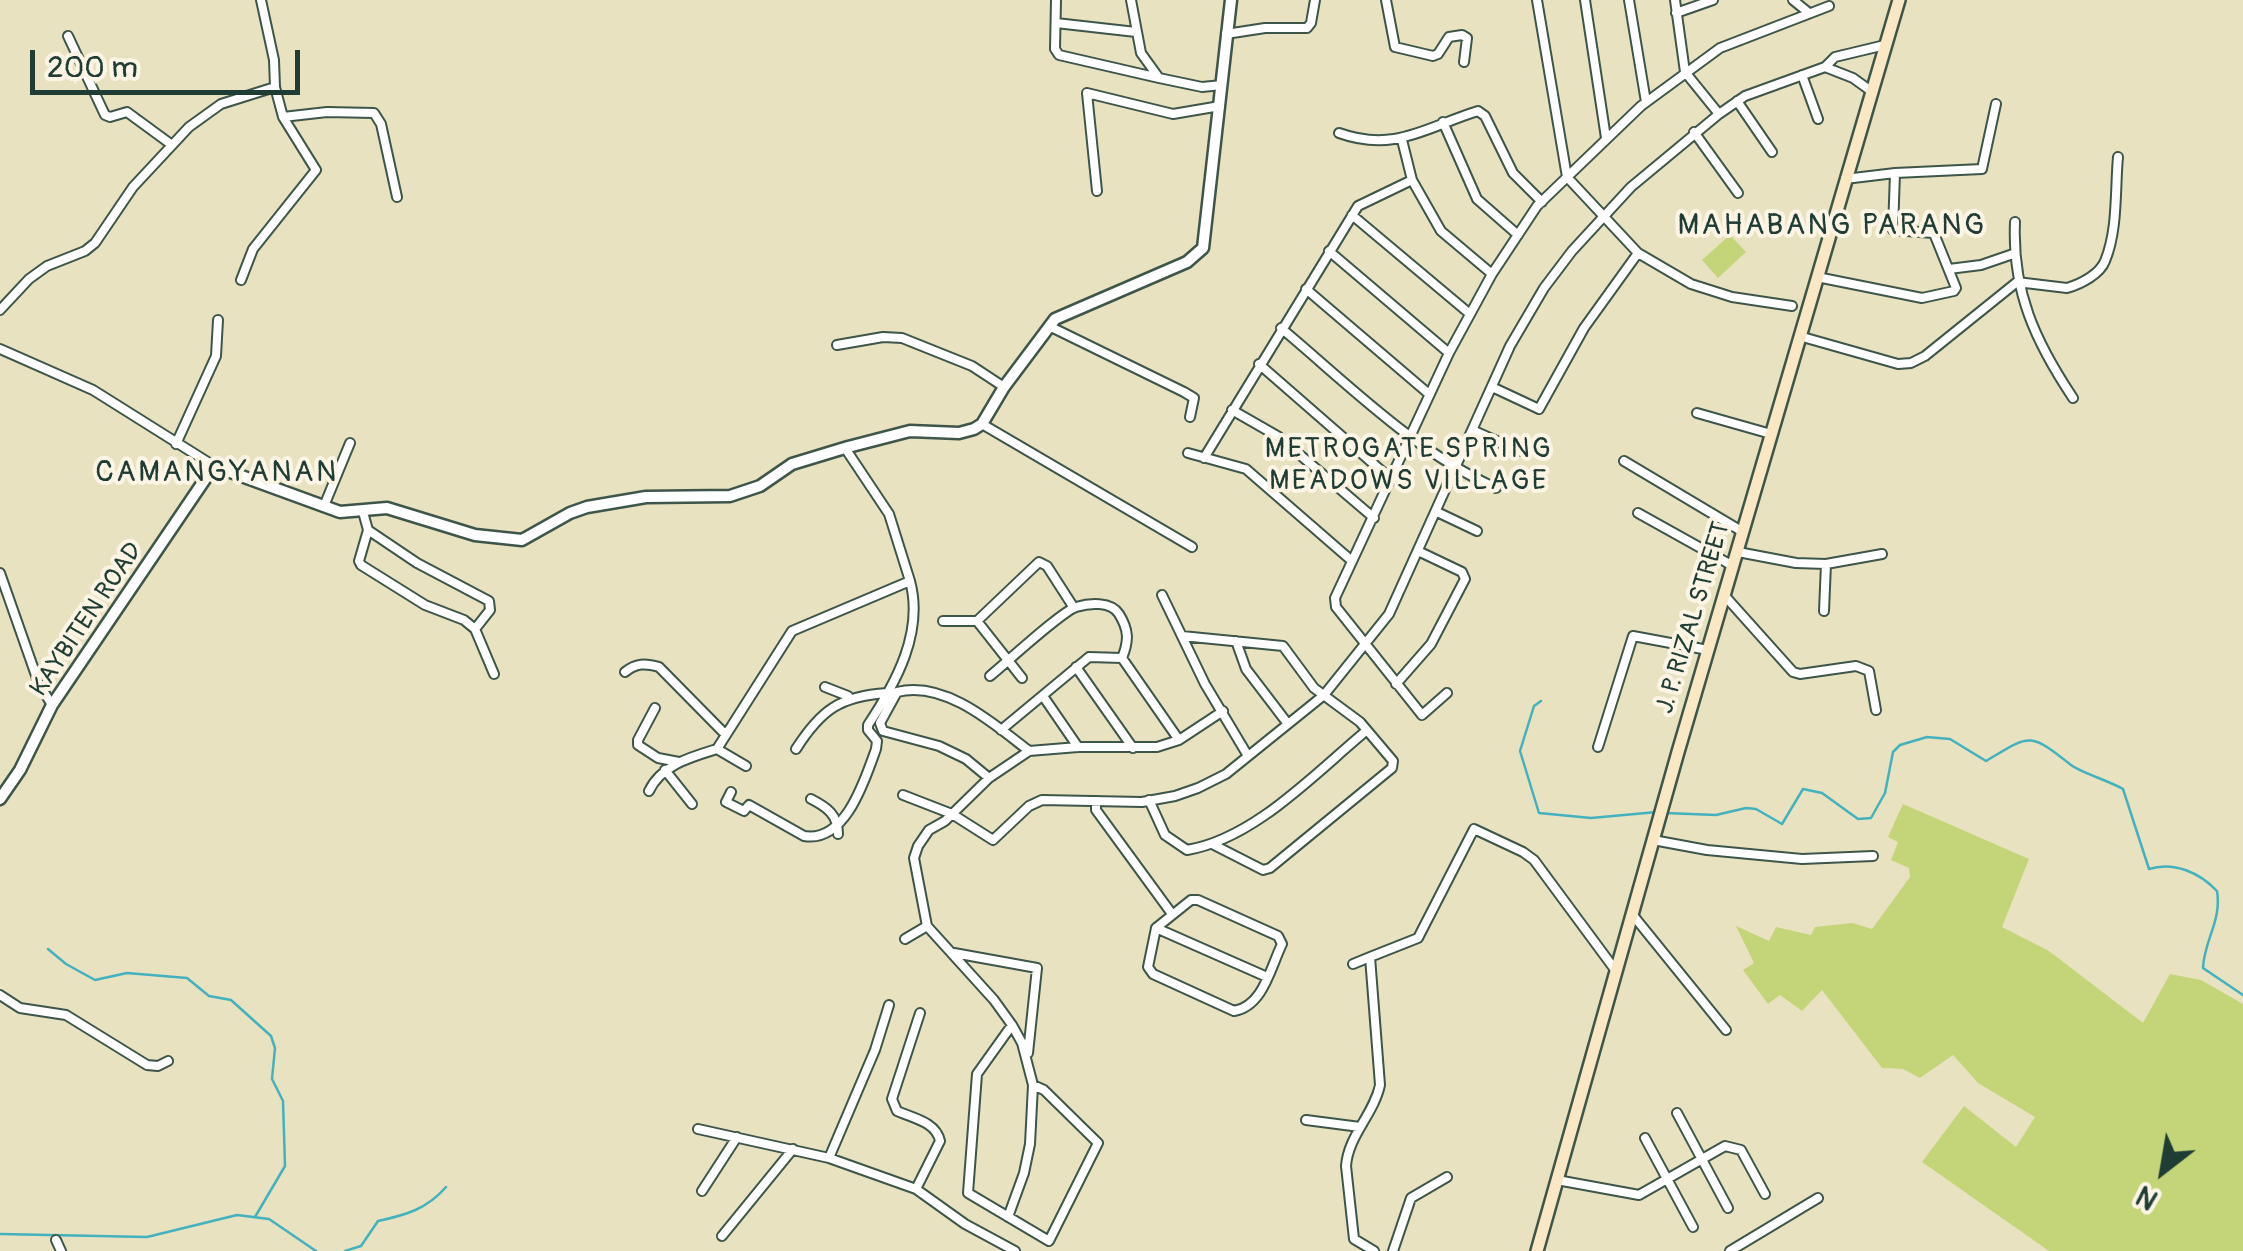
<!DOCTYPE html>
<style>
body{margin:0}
#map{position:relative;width:2243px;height:1251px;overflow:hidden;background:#e9e2c1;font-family:Pangolin,sans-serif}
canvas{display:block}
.north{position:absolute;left:2113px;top:1121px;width:100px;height:100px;-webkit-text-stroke:8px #fcf5e5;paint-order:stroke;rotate:211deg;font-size:28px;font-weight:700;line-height:40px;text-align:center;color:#1f3d34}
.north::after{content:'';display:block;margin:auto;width:35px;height:45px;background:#1f3d34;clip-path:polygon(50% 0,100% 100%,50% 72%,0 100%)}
.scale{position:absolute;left:30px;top:50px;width:270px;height:45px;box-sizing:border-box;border:5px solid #1f3d34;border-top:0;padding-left:12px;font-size:30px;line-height:35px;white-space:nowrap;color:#1f3d34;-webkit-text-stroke:8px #fcf5e5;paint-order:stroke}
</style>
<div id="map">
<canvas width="2243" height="1251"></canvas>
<div class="north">N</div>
<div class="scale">200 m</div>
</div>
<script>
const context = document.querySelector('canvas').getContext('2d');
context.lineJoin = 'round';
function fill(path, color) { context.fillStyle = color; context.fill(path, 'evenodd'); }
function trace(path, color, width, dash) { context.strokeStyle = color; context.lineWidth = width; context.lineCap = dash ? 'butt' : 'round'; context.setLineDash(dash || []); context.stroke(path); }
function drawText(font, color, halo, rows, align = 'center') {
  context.font = font + ' Pangolin,sans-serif'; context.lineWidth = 8; context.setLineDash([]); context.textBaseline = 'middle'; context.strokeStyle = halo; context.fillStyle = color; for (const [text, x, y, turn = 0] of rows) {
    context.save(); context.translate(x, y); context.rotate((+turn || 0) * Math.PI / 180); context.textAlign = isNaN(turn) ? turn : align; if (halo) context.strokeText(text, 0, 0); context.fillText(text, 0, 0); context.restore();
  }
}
fill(new Path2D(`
 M1730,235l16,17 -28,26 -16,-18z
 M1903,804l126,55 -27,68 47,24 94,72 27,-49 31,6 42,24v247h-194l-127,-89 42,-56 52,41 19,-30 -57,-34 -25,-28 -33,23 -17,-9 -21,-1 -60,-78 -20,21 -22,-16 -12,9 -25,-34 11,-7 -18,-37 33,15 7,-14 35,8 4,-8 37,-4 20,6 38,-52 -1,-9 -18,-8 7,-18 -10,-5z`), '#c3d578');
trace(new Path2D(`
 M1541,701l-7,5 -14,45 19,62 52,5 66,-6
 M1665,813l51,2 30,-7 10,1 26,15 21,-35 19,4 36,26 13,-1 14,-25 8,-41 7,-7 27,-8 23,2 36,22c45,-27 43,-29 85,4 9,7 38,16 52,24l26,80c25,-8 51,4 68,22 5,30 -13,49 -14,77l40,27
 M48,949l18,15 29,16 32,-7 60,5 22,18 22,4 40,36 4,12 -3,31 11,22 2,65 -30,51
 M0,1234l147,3 90,-22 32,4 47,32
 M345,1251l16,-5 17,-25c28,-6 49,-12 68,-34`), '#43b1be', 2.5);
const minor = new Path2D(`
 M1056,0l-1,49 4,6 100,23
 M1131,0l10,53 18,25 43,9 20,-2
 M1386,0l9,47 38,9 5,-2 11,-17 13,-2 5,3 -3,24
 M1537,0l30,177 71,76 53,31 41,13 60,9
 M1585,0l21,138
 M1629,0l17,102
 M1675,0l10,72 34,42
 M1793,0l16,13
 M1676,13l37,-13
 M1056,23l80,9
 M1226,34l39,-6h42l4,-5 4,-23
 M68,36l37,79 5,2 17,-5 45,33
 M1825,67l28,11 18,13
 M1802,75l16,44
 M275,87l8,30 44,-5 47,1 7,11 16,73
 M1737,101l35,51
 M1443,122l34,77 41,36
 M1694,132l44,61
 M1339,133c56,20 87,-6 139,-22l7,5 28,57 29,29
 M1402,140l10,40 29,51 51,43
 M1895,173l87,-4 14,-65
 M1845,179l50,-6 -2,57 40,3
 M1097,191l-10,-98 86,21 47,-8
 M1352,215l118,99
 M2015,222c-3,69 20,119 58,176
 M1329,251l120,102
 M1949,269l32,-4 32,-11
 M1817,277l105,21 32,-7 2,-3 -25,-62
 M241,280l12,-31 63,-79 -33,-53
 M1306,289l123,105
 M0,310l29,-31 18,-13 38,-15 10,-8 38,-56 56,-60 32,-23 54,-17 -1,-27 -13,-60
 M1049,326l135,66 10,6 -4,19
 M1281,328c68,57 134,124 215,160
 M1799,336l99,28 13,-1 14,-7 92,-74 50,6c14,-4 33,-14 38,-27 13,-31 10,-72 13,-104
 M837,345l46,-8 19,1 70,28 32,21
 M0,349l93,41 121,76
 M1259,364l133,116
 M1492,387l47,22 45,-81 54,-75
 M1232,410l47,27 95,81
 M1697,413l74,21
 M982,424l210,123
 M1472,430l47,21
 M176,444l40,-88 2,-36
 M1188,453l58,16 106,92
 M1204,458l154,-252 54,-26
 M1624,461l119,71
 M324,506l26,-63
 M363,512l5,18 -9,31 2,4 64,40 39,15 11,9 19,45
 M1437,512l40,19
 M1638,513l95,53
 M368,530l49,33 72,38 1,9 -15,19
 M1738,552l58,11 30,1 -2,47
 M1826,564l56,-10
 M0,573l39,111 13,21
 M1162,595l43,89 43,72
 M1724,595l69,77 7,2 56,-8 13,5 7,39
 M943,621h34l62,-59 8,4 27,42
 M977,621l45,57
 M1182,636l101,10 31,42 46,34 33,39 -1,7 -122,100 -7,2 -49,-25
 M1236,641l10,28 42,55
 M1076,667l57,81
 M625,672c11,-9 20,-9 34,-5l67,68
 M990,676c16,-13 71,-64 86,-69 13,-4 35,-6 43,7 10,16 10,27 3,44
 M1396,684l35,-40 34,-65 -3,-7 -44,-21
 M825,687l23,9
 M1447,693l-25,22 -86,-108 -1,-9 114,-245 43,-79 45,-68 104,-100 79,-58 109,-42
 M1043,696l35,51
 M655,708l-17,32v5l20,13 21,4
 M1001,730l88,-73 33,1 57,82
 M1598,747l35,-111 75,14
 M717,749l75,-118 118,-50 -21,-67 -44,-66
 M796,749c25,-39 44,-53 91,-56
 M665,770l27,34
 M989,778l-23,-19 -27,-13 -56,-15 -3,-8 17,-31c48,-12 97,32 132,59
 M649,791c12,-26 42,-34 68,-42l29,17
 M731,792l-5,10 18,9 5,-6 55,31c42,7 61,-57 72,-87l1,-8 -9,-11v-5c28,-42 56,-93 42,-144
 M903,795l49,19 41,26 36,-34 13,-6 100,2 33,-6 23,-8 28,-14 98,-79 65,-81 121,-268 34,-58 28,-37 59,-64 88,-73 26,-18 80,-29 10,-10 50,-12
 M811,799c16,8 27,16 27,35
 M1149,800l16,35 22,15c67,-11 127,-76 179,-119
 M1096,801v9l76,104
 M1653,840l54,10 95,9 71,-3
 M1191,900h7l80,36 4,8c-12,25 -19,62 -48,67l-81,-37 -5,-7 8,-39z
 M1632,914l94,116
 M1156,928l111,49
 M905,939l22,-13
 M954,953l83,15 -9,85
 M1353,964l17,-7
 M0,995l20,13 46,7 81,50 11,1 10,-5
 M1012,1025l-35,49 -9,119 81,48 49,-98 -54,-53 -11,-5
 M1677,1113l51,95
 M1306,1120l54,7
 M698,1129l131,29 87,31 49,35 50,27
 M1645,1138l48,89
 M829,1158l46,-108 14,-45
 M1557,1180l82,15 86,-49 16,4 24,44
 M916,1189l24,-48c-4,-19 -27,-23 -43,-30l-5,-12 28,-86
 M702,1191l35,-54
 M1008,1217l16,-44 6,-29 3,-59 -11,-42 -10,-18 -18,-25 -67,-74 -13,-68 4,-12 11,-16 16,-9 44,-43 40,-27 49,-4h79l22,-7 44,-29
 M722,1236l71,-87
 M56,1240l5,11
 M1374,1251l-20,-12 -8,-73c2,-30 28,-52 34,-81l-10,-128 48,-19 56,-109 49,23 11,8 82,111
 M1393,1251l18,-53 36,-21
 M1730,1251l88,-53`);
const tertiary = new Path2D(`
 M0,799l20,-29 32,-65 162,-239 126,46 47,-4 88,27 47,5 48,-27 17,-6 59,-10 84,-1 30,-10 32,-22 56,-17 62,-16 49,2 15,-4 8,-5 22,-37 51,-68 132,-57 16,-14 28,-248`);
const secondary = new Path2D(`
 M1537,1251l141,-499 221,-752`);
trace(minor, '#3d5649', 12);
trace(tertiary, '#3d5649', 15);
trace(secondary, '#3d5649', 16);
trace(minor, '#fff', 8);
trace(tertiary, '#fff', 10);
trace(secondary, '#fae7c3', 11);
drawText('25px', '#1f3d34', '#fcf5e5', [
 ["J. P. RIZAL STREET",1694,618,-73],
 ["KAYBITEN ROAD",87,620,-56]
]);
context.letterSpacing = '2.5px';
drawText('28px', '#1f3d34', '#fcf5e5', [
 ["METROGATE SPRING",1409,450],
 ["MEADOWS VILLAGE",1409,482]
]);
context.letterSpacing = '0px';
context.letterSpacing = '2.5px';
drawText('30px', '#1f3d34', '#fcf5e5', [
 ["MAHABANG PARANG",1832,226],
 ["CAMANGYANAN",217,473]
]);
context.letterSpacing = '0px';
</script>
